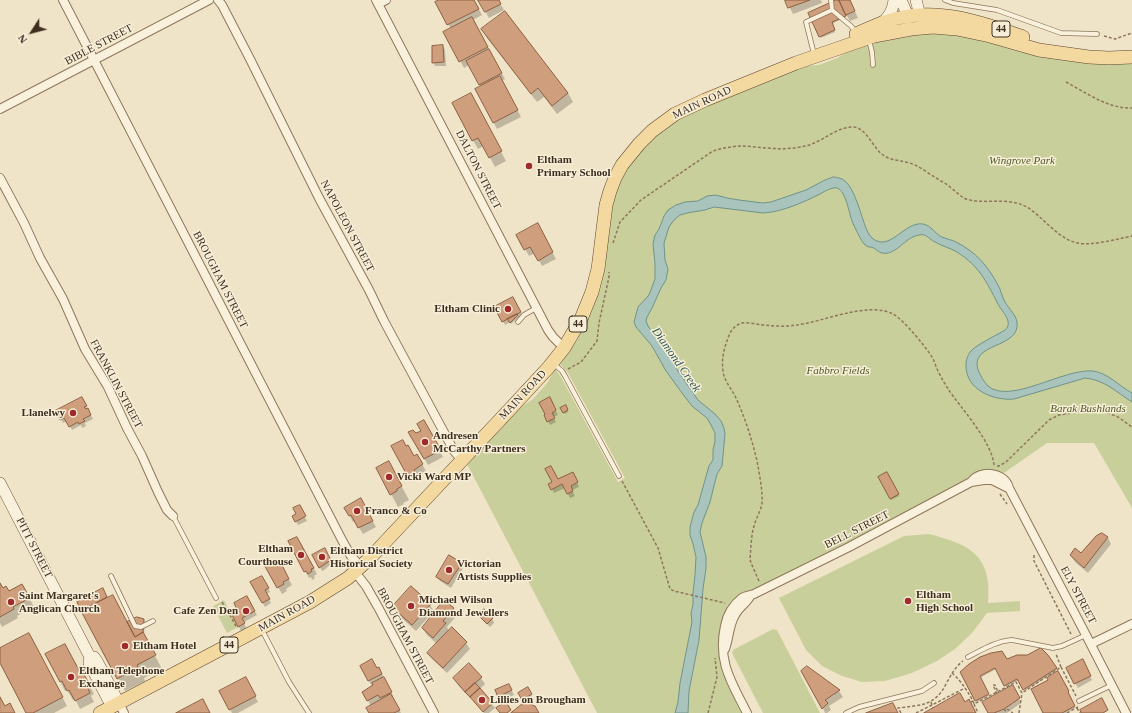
<!DOCTYPE html>
<style>
body{margin:0}
#map{position:relative;width:1132px;height:713px;overflow:hidden;background:#f0e4c8;font-family:Georgia,serif}
canvas{display:block}
.north{position:absolute;left:12px;top:12px;width:40px;height:40px;-webkit-text-stroke:3px #f7eed8;paint-order:stroke;rotate:234deg;font-size:11px;font-weight:700;line-height:16px;text-align:center;color:#3d2e20}
.north::after{content:'';display:block;margin:auto;width:14px;height:18px;background:#3d2e20;clip-path:polygon(50% 0,100% 100%,50% 72%,0 100%)}
</style>
<div id="map">
<canvas width="1132" height="713"></canvas>
<div class="north">N</div>
</div>
<script>
const context = document.querySelector('canvas').getContext('2d');
context.lineJoin = 'round';
function fill(path, color) { context.fillStyle = color; context.fill(path, 'evenodd'); }
function trace(path, color, width, dash) { context.strokeStyle = color; context.lineWidth = width; context.lineCap = dash ? 'butt' : 'round'; context.setLineDash(dash || []); context.stroke(path); }
function drawText(font, color, halo, rows, align = 'center') {
  context.font = font + ' Georgia,serif'; context.lineWidth = 3; context.setLineDash([]); context.textBaseline = 'middle'; context.strokeStyle = halo; context.fillStyle = color; for (const [text, x, y, turn = 0] of rows) {
    context.save(); context.translate(x, y); context.rotate((+turn || 0) * Math.PI / 180); context.textAlign = isNaN(turn) ? turn : align; if (halo) context.strokeText(text, 0, 0); context.fillText(text, 0, 0); context.restore();
  }
}
fill(new Path2D(`
 M929,30l203,32v446l-38,-65h-47l-46,32 -25,-1 -108,58 -121,61 -27,40 -1,9v17l3,13 21,41h-55l1,-22 10,-51 -9,-6 -10,49 -2,19 -3,11h-78l-131,-251 48,-50 19,-13 15,-17 7,-13 6,8 57,105 7,-4 -57,-105 -8,-9 16,-22 16,-31 4,-13 15,-92 13,-33 15,-22 24,-22 23,-14 106,-45 13,-4 14,-1 18,-7 20,-12z
 M929,534c42,11 63,21 59,69l32,-2v10l-33,2 -15,20 -17,16 -18,12 -25,12 -27,8 -23,1 -20,-6 -20,-10 -16,-16 -27,-52 125,-62z
 M224,600l14,27 -11,6 -14,-27z
 M773,629l4,1 43,83h-57l-31,-60 1,-3z`), '#c9cf9b');
const water = new Path2D(`
 M834,177c4,1 8,1 11,4 10,8 16,35 21,47 1,3 3,7 6,10 18,15 32,-17 51,-14 8,1 12,10 19,13 5,2 10,3 14,5 21,11 31,23 42,43 3,5 4,12 7,17 4,7 11,13 12,20 4,27 -48,20 -39,48 2,5 6,12 10,16 22,19 76,-18 105,-15 15,2 26,15 39,22v9c-16,-10 -27,-22 -47,-24l-71,21c-20,2 -48,-9 -48,-33 0,-6 1,-10 5,-15 5,-6 26,-16 34,-21 9,-8 -3,-18 -7,-26 -12,-23 -18,-37 -41,-52 -7,-4 -15,-6 -22,-10 -6,-3 -9,-9 -16,-7 -14,2 -23,21 -37,18 -3,-1 -6,-3 -8,-5 -3,-1 -7,-1 -9,-3 -4,-4 -11,-19 -13,-24 -3,-8 -6,-30 -15,-33 -5,-1 -12,3 -17,6 -16,8 -38,18 -57,19l-49,-6 -9,3 -18,3 -7,2 -6,5 -5,7 -5,16 1,17 3,9 -2,11 -5,8 -9,20 -5,9 -1,4 2,5 21,28 5,11 15,22 9,13 17,14 6,7 3,7 1,6 -3,32 -5,8 -7,28 -8,21 -2,9 6,25v11l-3,21 -4,51 -10,51 -1,22h-13l3,-11 2,-19 12,-61 -1,-9 2,-8v-12l2,-18 1,-18 -3,-13 -3,-9v-8l4,-15 4,-7 3,-11 8,-28 4,-6v-10l2,-9v-8l-4,-8 -4,-7 -15,-12 -10,-13 -16,-22 -14,-25 -16,-19 -2,-5 4,-15 11,-12 6,-16v-15l-2,-20 2,-9 4,-6 5,-13 4,-6 8,-5 9,-3 13,-1 9,-5 9,-1 11,3 12,2 24,3 8,-1 35,-12 19,-10z`);
fill(water, '#a9c4bc');
trace(water, '#6f938a', 1);
fill(new Path2D(`
 M441,0h33l8,15 -9,5 32,59 -3,2 19,36 -24,12 -21,-40 5,-2 -12,-22 -5,3 -19,-36 6,-3 -15,-26z
 M479,0h19l6,10 -15,8z
 M786,0h35l1,3 -29,11z
 M840,0h10l8,18 -8,3 -6,-10h-1l3,6 -14,7 3,8 -14,6 -11,-25 31,-7 1,-1z
 M482,29l86,64 5,9 -16,12 -13,-17 -7,5 -50,-64z
 M443,46l2,4 1,16h-11l-2,-4z
 M475,103l31,58 -11,6 -11,-21 -6,3 -5,-9z
 M541,231l15,28 -14,7 -7,-13 -6,3 -4,-7z
 M513,298l10,18 -7,4 -5,4 -1,-2 -5,3 -10,-18z
 M81,398l12,21 -8,4 1,3 -4,2 -1,-3 -9,5 -5,-9 -4,2 -6,-12z
 M549,399l9,16 -5,2 3,5 -6,3 -5,-10z
 M565,407l3,5 -3,2 -3,-5z
 M423,421l20,36 -15,8 -18,-32 5,2 7,-4z
 M393,447l21,10 3,-2 9,16 -10,5 2,3 -5,3z
 M887,473l12,23 -8,4 -12,-23z
 M396,476l13,24 -6,3 1,1 -6,3 -7,-13z
 M575,477l4,10 -7,3 3,6 -5,2 -5,-10 -11,5 -2,-4z
 M361,500l15,27 -13,7 -8,-13 -2,1 -8,-14z
 M299,506l8,15 -9,4 -5,-9 4,-1z
 M1102,534l6,4 3,6 -23,29 -13,-11 -4,-6 11,-1z
 M289,542l12,2 16,30 -3,2 1,2 -3,2 -1,-3 -2,1z
 M325,550l8,14 -7,4v1l-4,2 -8,-15z
 M278,560l14,25 -6,4 1,2 -5,3 -19,-33 8,3z
 M461,563l2,5 -12,20 -11,-7 -3,-4z
 M262,577l8,15 -4,2 5,9 -6,4 -14,-24z
 M0,584l3,5 6,3 13,-7 12,22 -17,9 1,2 -16,9 -2,-4z
 M411,588l19,17 4,6 -18,20 -19,-17 -4,-7z
 M102,590l5,9 20,24 17,-3 1,2 -1,13 18,34 -18,9 1,3 -20,10 -47,-89z
 M247,597l10,18 -13,7 2,6 -5,3 -8,-15 7,-4z
 M453,608l4,7 -10,12 2,4 3,-2 14,14 4,6 -23,24 -15,-14 -3,-6 8,-9 -10,-9 -4,-6z
 M479,615l13,3 2,5 -4,4 -8,-8z
 M34,643l33,63 -13,7h-27l-27,-52v-12z
 M46,654l34,19 7,8 7,13 -3,2 3,6 -14,7 -5,-10 -2,1 -6,-10 -2,1z
 M1048,655l9,15 -32,21 -6,-11 -13,7 -10,-18 -16,9 9,18 -12,6 -16,-29 45,-13 21,-4z
 M1082,661l10,19 -14,8 -11,-20z
 M469,665l12,13 4,6 -5,5 15,19 -6,5h-5l-14,-16v1l-12,-13 -4,-7z
 M361,666l15,3 5,3 12,24 -1,1 9,16h-31l1,-7 -8,-14 12,-6 -2,-2 -2,1z
 M807,667l32,24 4,6 -14,9 2,4 -4,3h-2l-2,-5z
 M1058,673l11,20 -1,1 7,14 -9,5h-22l5,-33z
 M249,685l9,17 -20,11h-6l-12,-22z
 M528,688l4,8 -8,5 -4,-8z
 M511,689l3,6 -13,6 -5,-10z
 M1015,691l6,12 -14,10h-18z`), '#0003');
const building = new Path2D(`
 M439,0h35l5,9 -32,16 -12,-23z
 M478,0h21l2,4 -16,8z
 M785,0h25l-22,8z
 M836,0h3l7,16 -14,6 3,8 -16,7 -11,-24z
 M839,0h11l5,11 -9,4z
 M505,11l63,82 -16,13 -14,-18 -7,6 -50,-65z
 M472,17l16,30 -29,15 -16,-30z
 M443,45l1,17 -12,1v-17z
 M489,49l13,24 -23,12 -13,-24z
 M500,76l18,34 -25,13 -18,-34z
 M471,93l31,58 -13,7 -11,-20 -6,3 -20,-38z
 M538,223l15,29 -15,9 -8,-14 -6,3 -8,-15z
 M513,297l8,15 -19,10 -8,-15z
 M517,314l1,1 -8,8 -3,-4z
 M82,397l5,9 -3,1 2,2 2,-1 3,7 -8,4 2,2 -6,3 -1,-2 -9,5 -5,-9 -4,2 -5,-9z
 M550,397l6,13 -4,3 3,5 -8,4 -3,-7 1,-1 -6,-11z
 M566,405l2,5 -5,3 -3,-5z
 M424,420l17,30 -17,9 -16,-27 5,-2 3,3 5,-2 -4,-7z
 M403,440l3,6 2,-1 6,11 3,-2 6,10 -9,6 1,3 -7,4 -17,-31z
 M389,461l13,25 -5,3v2l-7,4 -14,-27z
 M551,466l7,13 15,-7 5,10 -7,4 2,5 -6,3 -5,-10 -11,6 -3,-6 4,-2 -7,-13z
 M887,472l12,22 -9,5 -12,-22z
 M361,498l12,23 -15,7 -7,-13 -2,1 -5,-8z
 M300,505l6,11 -11,6 -3,-6 4,-2 -3,-6z
 M1102,533l6,4 -24,31 -14,-13 5,-7 6,5 15,-17z
 M297,537l17,31 -3,1 1,2 -4,3 -2,-3 -2,1 -16,-31z
 M325,548l6,12 -12,8 -7,-13z
 M449,555l13,8 -14,21 -12,-7z
 M268,557l3,6 8,-4 10,20 -6,3 1,2 -7,4 -15,-27z
 M262,576l7,12 -4,2 5,9 -8,4 -12,-21z
 M0,583l3,5 3,-2 3,5 13,-7 8,14 -17,9 1,2 -14,8z
 M411,586l20,18 -19,21 -20,-18z
 M103,588l4,9 -26,14 -4,-9z
 M113,595l22,42 8,-5 13,23 -19,10 1,2 -21,12 -36,-68z
 M247,596l8,15 -13,7 3,5 -7,4 -6,-12 6,-3 -4,-9z
 M444,600l10,8 -11,13 3,2 -13,15 -11,-10z
 M484,609l9,9 -6,6 -9,-9z
 M137,617l7,2 -1,13 -8,5 -8,-15z
 M452,627l15,15 -24,26 -16,-15z
 M29,633l34,64 -30,16h-7l-26,-50v-15z
 M65,644l15,28 2,-1 8,14 -3,1 3,7 -15,8 -6,-11 -2,1 -5,-10 -2,1 -15,-28z
 M1041,648l7,7 9,13 -34,22 -6,-11 -13,7 -9,-18 -15,8 9,18 -14,7 -15,-29 9,-8 11,-7 11,-4 11,-2 5,8 10,-4h10z
 M372,659l5,9 2,-1 3,7 -14,7 -8,-15z
 M1083,659l8,17 -17,8 -8,-16z
 M469,663l13,14 -17,15 -12,-14z
 M807,666l33,24 -15,10 3,3 -6,6 -21,-38z
 M1058,671l11,20 -1,1 7,14 -13,7h-19l-12,-24 17,-9 -1,-2z
 M246,677l10,19 -27,14 -10,-19z
 M384,677l8,15 -12,6 -2,-3 -11,6 -5,-9 11,-7 -1,-2z
 M475,683l5,5 -10,9 -5,-5z
 M509,684l3,6 -14,7 -3,-7z
 M1013,685l7,13 -16,11 -10,4h-6l-6,-11z
 M528,687l4,7 -10,6 -4,-7z
 M480,688l13,15 -10,9 -13,-15z
 M960,693l5,9 4,-3 7,14h-52z
 M391,694l9,16 -6,3h-25l-3,-5z
 M0,697l5,9 5,-3 5,10h-15z
 M1102,698l6,12 -5,3h-22l-1,-3z
 M203,699l7,14h-34z
 M506,702l5,8 -4,3h-7l-4,-5z
 M525,702l10,4 4,7h-28z
 M893,703l5,10h-32z`);
fill(building, '#cf9f7d');
trace(building, '#8d5f41', 1);
const lane = new Path2D(`
 M831,0l1,10
 M945,0l8,3 44,7 64,23 36,1
 M869,40l3,12 1,13
 M814,54l-8,-32 26,-12 19,16 5,7
 M518,322l6,-7 12,-7
 M554,364l8,7 3,5 54,100
 M173,516l43,82
 M111,576l24,50 6,1 12,-6
 M262,630l27,52 20,31
 M968,657c14,-7 28,-16 44,-17l41,8 9,-2 24,-11
 M1079,701l33,-16
 M846,713l13,-6 63,-16 12,-8`);
const street = new Path2D(`
 M63,0l280,542 8,14 10,11
 M218,0l4,5 28,54 69,139 50,92 15,31 70,130 8,9
 M376,0l172,330 5,7 11,11
 M378,4l8,-4
 M0,109l209,-109
 M0,178l24,45 16,35 23,41 22,50 23,38 19,41 15,28 16,36 9,18 6,6
 M971,482l13,-2h8l16,8
 M355,572l11,14 12,21 56,106
 M1091,644l41,-20
 M725,649c4,-11 4,-24 10,-34 4,-8 12,-12 16,-20
 M119,703l5,10
 M747,713c-15,-30 -30,-51 -22,-87 2,-11 8,-21 17,-28 4,-3 8,-2 12,-4l95,-47 122,-65c9,-13 34,-10 38,6l77,147 40,78`);
const secondary = new Path2D(`
 M901,0l7,16
 M916,0l4,15
 M880,24c9,-6 13,-14 14,-24
 M0,483l90,174 -1,6 23,44
 M90,657h4l3,4 22,42`);
const primary = new Path2D(`
 M856,34c13,-6 28,-13 42,-16 44,-10 85,5 125,19
 M100,713l210,-111 38,-24 23,-21 140,-149 37,-40 16,-20 17,-29 11,-27 6,-23 8,-64 4,-14 5,-13 7,-13 17,-21 13,-13 23,-17 30,-14 91,-37 78,-27 37,-7 22,-2 24,2 33,7 49,14 50,7 20,1 23,-1`);
trace(lane, '#8d765c', 5.5);
trace(street, '#8d765c', 10);
trace(secondary, '#6f573f', 12);
trace(primary, '#5b4430', 14);
trace(new Path2D(`
 M1104,36l11,3 17,-6
 M1066,82c21,11 42,27 66,26
 M613,243l7,-21 21,-22 72,-49c10,-3 20,-5 30,-5 19,1 38,5 57,1 4,-1 8,-1 12,-3 13,-5 26,-17 41,-17 13,0 20,21 30,28 10,7 23,5 34,11 6,3 12,8 18,11 5,4 11,6 15,10 7,5 12,12 20,13 20,4 38,-3 57,7 16,10 32,33 51,36 13,3 40,-4 54,-7
 M568,369l13,-7 16,-21 2,-18 10,-46v-5
 M997,466h2l7,-4 43,-42 10,-5 20,-3h27l12,5 14,10
 M622,481l36,67 12,41 4,2 51,12
 M1000,494l7,10
 M827,547l37,-19
 M1034,555v6l37,73
 M759,581l-8,-18 -1,-4c1,-11 1,-23 4,-33 2,-8 7,-15 8,-23 1,-10 -3,-32 -5,-42 -5,-22 -12,-43 -21,-63 -4,-9 -12,-17 -13,-27 -2,-14 2,-26 7,-38 3,-5 6,-8 12,-10 6,-1 14,1 21,2 11,1 22,2 33,0 28,-3 71,-24 97,-11 10,5 32,32 39,43 3,5 4,11 7,16 3,6 6,11 9,16 13,19 45,54 46,77
 M222,602l9,15 6,11
 M1061,667l15,29
 M952,673c9,8 15,17 21,28l-2,1
 M997,694l-4,-9h2l3,7
 M973,701l1,3 42,-22 6,11 39,-26 -5,-13
 M931,702l1,3 33,-17
 M974,704l4,9
 M1077,708l3,5
 M1004,709l3,4
 M1007,709l6,4
 M708,713l9,-36 -2,-19
 M901,713l-3,-5c23,-3 37,-2 48,-24 5,-9 9,-17 17,-23
 M916,713l16,-8 1,3
 M1019,713l3,-20
 M1067,713l11,-6`), '#8d765c', 1.5, [3, 2]);
trace(lane, '#faf1dc', 4);
trace(street, '#faf1dc', 8);
trace(secondary, '#faf1dc', 11);
trace(primary, '#f3d9a0', 13);
for (const [x, y, r, color] of [
 [529,166,4,"#9e2a2b"],
 [508,309,4,"#9e2a2b"],
 [73,413,4,"#9e2a2b"],
 [425,442,4,"#9e2a2b"],
 [389,477,4,"#9e2a2b"],
 [357,511,4,"#9e2a2b"],
 [301,555,4,"#9e2a2b"],
 [322,557,4,"#9e2a2b"],
 [449,570,4,"#9e2a2b"],
 [908,601,4,"#9e2a2b"],
 [11,602,4,"#9e2a2b"],
 [411,606,4,"#9e2a2b"],
 [246,611,4,"#9e2a2b"],
 [125,646,4,"#9e2a2b"],
 [71,677,4,"#9e2a2b"],
 [482,700,4,"#9e2a2b"]
]) { const dot = new Path2D(); dot.arc(x, y, r, 0, 2 * Math.PI); context.fillStyle = color; context.fill(dot); trace(dot, '#f7eed8', 1.5); }
for (const [x, y, w] of [
 [1001,29,18],
 [578,324,18],
 [229,645,18]
]) { const box = new Path2D(); box.roundRect(x - w / 2, y - 8, w, 16, 3); context.fillStyle = '#f7eed8'; context.fill(box); trace(box, '#3d2e20', 1); }
drawText('bold 10px', '#3d2e20', null, [
 ["44",1001,29],
 ["44",578,324],
 ["44",229,645]
]);
drawText('11px', '#3d2e20', '#f7eed8', [
 ["BIBLE STREET",99,45,-28],
 ["MAIN ROAD",702,103,-25],
 ["DALTON STREET",478,170,63],
 ["NAPOLEON STREET",347,226,62],
 ["BROUGHAM STREET",220,280,63],
 ["FRANKLIN STREET",116,384,62],
 ["MAIN ROAD",523,395,-47],
 ["BELL STREET",857,530,-27],
 ["PITT STREET",34,548,63],
 ["ELY STREET",1078,595,62],
 ["MAIN ROAD",287,614,-29],
 ["BROUGHAM STREET",405,636,62]
]);
drawText('bold 11px', '#3d2e20', '#f7eed8', [
 ["Eltham",537,160],
 ["Primary School",537,173],
 ["Eltham Clinic",500,309,"right"],
 ["Llanelwy",65,413,"right"],
 ["Andresen",433,436],
 ["McCarthy Partners",433,449],
 ["Vicki Ward MP",397,477],
 ["Franco & Co",365,511],
 ["Eltham",293,549,"right"],
 ["Courthouse",293,562,"right"],
 ["Eltham District",330,551],
 ["Historical Society",330,564],
 ["Victorian",457,564],
 ["Artists Supplies",457,577],
 ["Eltham",916,595],
 ["High School",916,608],
 ["Saint Margaret's",19,596],
 ["Anglican Church",19,609],
 ["Michael Wilson",419,600],
 ["Diamond Jewellers",419,613],
 ["Cafe Zen Den",238,611,"right"],
 ["Eltham Hotel",133,646],
 ["Eltham Telephone",79,671],
 ["Exchange",79,684],
 ["Lillies on Brougham",490,700]
], 'left');
drawText('italic 11px', '#4d5a26', '#f7eed8', [
 ["Wingrove Park",1022,161],
 ["Fabbro Fields",838,371],
 ["Barak Bushlands",1088,409]
]);
drawText('italic 12px', '#2f5d5a', '#f7eed8', [
 ["Diamond Creek",676,360,55]
]);
</script>
